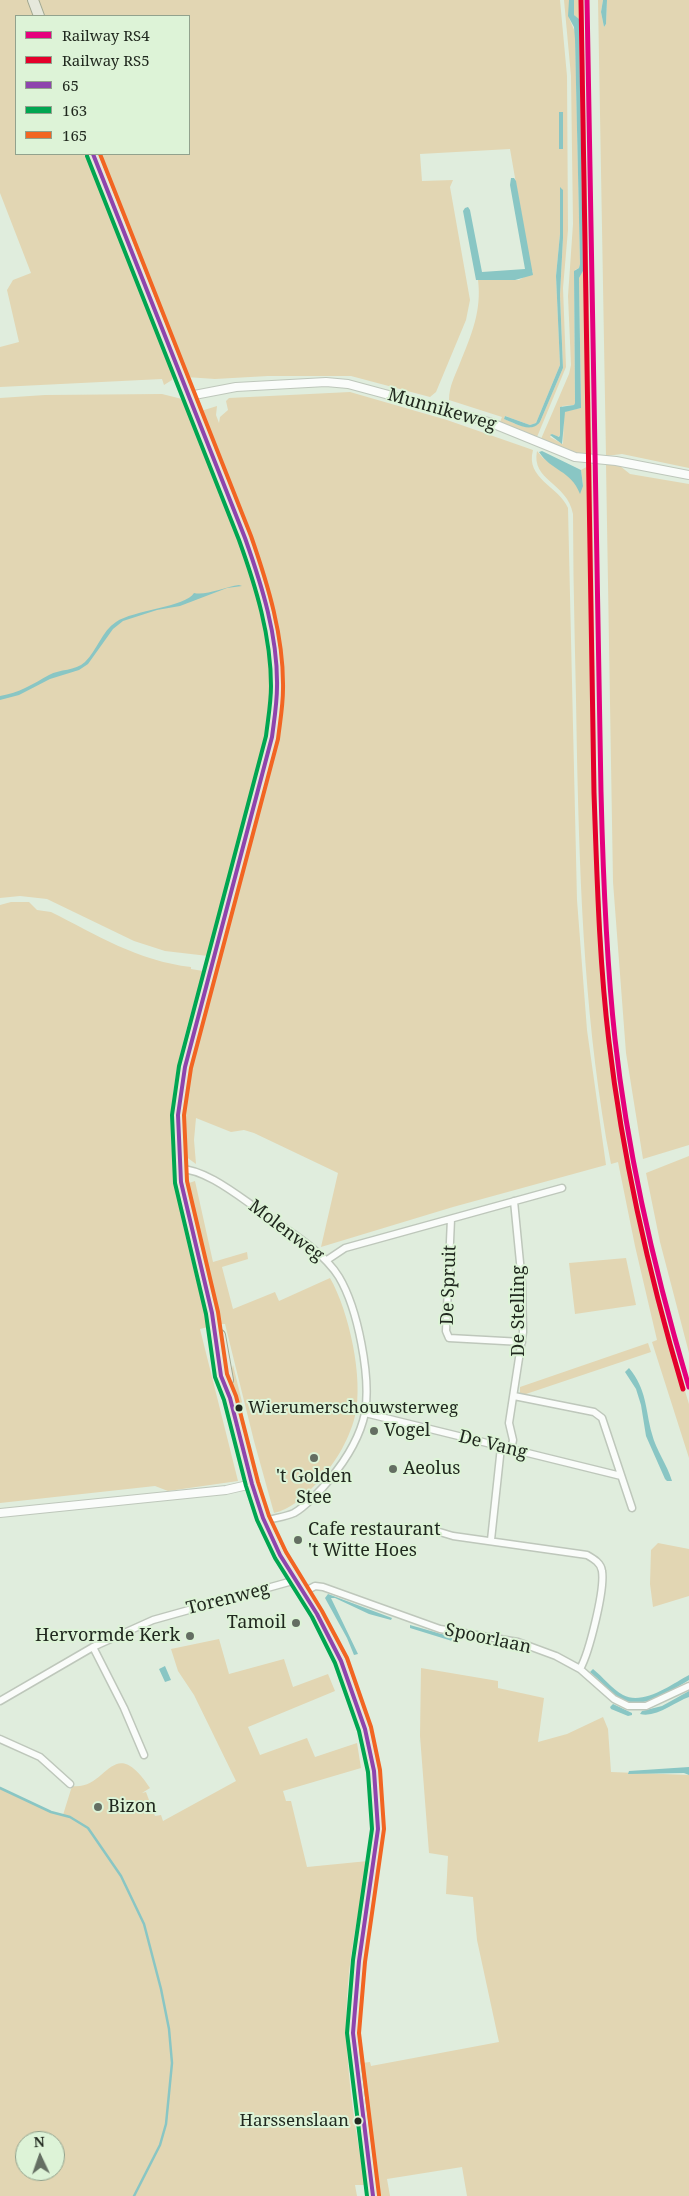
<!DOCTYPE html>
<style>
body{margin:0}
#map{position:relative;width:689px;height:2196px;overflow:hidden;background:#e0eddd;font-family:"Noto Serif",serif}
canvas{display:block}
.legend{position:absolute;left:15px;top:15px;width:175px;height:140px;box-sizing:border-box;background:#ddf3d7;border:1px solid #92a28d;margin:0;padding:6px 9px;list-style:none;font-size:15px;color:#21291f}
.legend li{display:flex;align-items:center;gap:10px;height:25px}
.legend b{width:25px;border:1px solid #92a28d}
.north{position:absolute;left:15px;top:2131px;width:50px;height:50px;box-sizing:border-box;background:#ddf3d7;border:1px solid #92a28d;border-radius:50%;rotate:357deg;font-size:14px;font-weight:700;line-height:20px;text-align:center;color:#21291f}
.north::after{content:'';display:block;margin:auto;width:18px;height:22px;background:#646e62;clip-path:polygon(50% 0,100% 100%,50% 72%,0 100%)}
</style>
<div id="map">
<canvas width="689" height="2196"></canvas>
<ul class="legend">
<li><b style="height:6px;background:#e5007d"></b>Railway RS4</li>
<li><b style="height:6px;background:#e4002b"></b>Railway RS5</li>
<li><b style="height:6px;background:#8e44ad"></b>65</li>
<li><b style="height:6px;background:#00a651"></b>163</li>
<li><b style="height:6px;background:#f26522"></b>165</li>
</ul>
<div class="north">N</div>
</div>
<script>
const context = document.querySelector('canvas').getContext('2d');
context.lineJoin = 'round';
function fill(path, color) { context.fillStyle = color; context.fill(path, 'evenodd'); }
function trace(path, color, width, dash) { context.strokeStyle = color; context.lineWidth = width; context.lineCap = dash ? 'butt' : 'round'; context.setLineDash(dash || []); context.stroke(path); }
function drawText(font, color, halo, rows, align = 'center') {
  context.font = font + ' "Noto Serif",serif'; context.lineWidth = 4; context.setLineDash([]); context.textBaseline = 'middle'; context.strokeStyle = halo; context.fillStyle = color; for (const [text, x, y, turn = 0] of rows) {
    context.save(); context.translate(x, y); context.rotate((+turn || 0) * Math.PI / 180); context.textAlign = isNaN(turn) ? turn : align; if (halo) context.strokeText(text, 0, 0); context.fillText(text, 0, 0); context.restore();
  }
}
fill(new Path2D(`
 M0,0h28l6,16h-18v138h74l83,222 -1,4 -8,5 -2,-6 -162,8v-40l19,-5 -12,-52 6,-10 18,-7 -31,-80z
 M39,0h521l7,76 1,154 -5,58 3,79 -29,70 -37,-15 2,-5 -53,-17c0,-14 6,-24 11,-37 11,-27 22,-52 18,-83h41l14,-8 -2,-2 -21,-121 -90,5 2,27 31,-1 -3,7 20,113 -4,20 -30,72 -6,5 -79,-21h-83l-53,3 -29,-2 -88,-223h91v-138h-144zM559,112h4v35l-3,2zM561,187l2,51 -3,57 3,73 -23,54c-10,11 -25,1 -36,-3l1,-3 25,9 6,-2 24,-58 -4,-89 4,-42z
 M564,0h5v18l6,14 5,232 -1,4 -4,2 -1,10 1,123 -1,2 -12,1 -2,29 -2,2 -6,-3 -2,3 13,7 1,-30 2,-3 15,-3 -2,-130 4,-8 -4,-250 -5,-5v-15h9l9,456 -21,-4 -30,-13 28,-65 2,-9 -3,-69 5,-72 -2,-148z
 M598,0h5l-2,12 3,15 2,-3 1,-24h82v468l-67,-14 -16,2z
 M350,392l97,28 86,30c-8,29 26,36 35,58l9,392 10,130 19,135 -153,42 -132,40 17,-74 -84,-40 -10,-3 -13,2 -35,-14 -2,22 2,24 -11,-8c-4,-59 12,-114 27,-171 18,-68 39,-136 54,-206 9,-36 18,-73 16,-110 -5,-88 -50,-177 -81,-258l16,-5 -1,9 3,8 1,-6 8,-7 -2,-9 3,-3z
 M162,394l20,5c35,83 80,166 88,257 6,64 -14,126 -32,187 -10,37 -20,75 -30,113l-43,-5 -31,-10 -87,-42 -27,-3 -20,2v-500l45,-3z
 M537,451l6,7 30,21 3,5 7,2 -2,-16 11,-6 5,373 8,156 19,149 18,91 23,92 24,79v54l-37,-116 5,-2 -22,-94 -17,-84 -7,2c-26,-135 -31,-271 -34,-407 -1,-81 -4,-162 -4,-243 -6,-32 -42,-33 -36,-63z
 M606,464l14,2 10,8 59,10v661l-46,14 -17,-106 -13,-171z
 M11,902h18l8,8 14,2c46,23 87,49 140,55v2l12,2c-12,43 -27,88 -31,133 -6,76 19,150 36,223l-8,2 38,152 -70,10 -13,-5 -155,17v-598z
 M689,1156v197l-29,-111 -14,-69z
 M195,1181l18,81 34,-10 1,7 -26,8 11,42 42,-17 4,9 51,-23c19,33 34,101 25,138 -6,25 -22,51 -40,69 -13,13 -24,24 -41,28l-20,-72 -29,-117h-5l-34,-140z
 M626,1258l10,47 -61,9 -6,-51z
 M648,1343l3,9 -131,44v-9z
 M233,1365l9,37 -2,2 -10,-27z
 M658,1543l31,6v47l-36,11 -3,-23 1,-34z
 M219,1639l10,35 55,-15 9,28 35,-13 7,17 -87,36 12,28 47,-17 8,19 42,-14 4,25 -78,23 3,10h5l16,66 61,-6c-7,41 -17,82 -20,124 -6,67 6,134 17,200h-10l2,11h-357v-408l51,24 12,3 9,-29c36,5 40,-55 78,2l-8,5 4,-1 9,24 6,-1 2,6 73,-40 -42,-86 -16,-24 -7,-22zM25,2141h30v30h-30z
 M421,1668l77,13v7l46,10 -6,44 29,-8 36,-17 5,12 3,43 78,3v421h-222l-5,-29 -75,12 3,17h-10l-18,-133 8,-1 1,4 128,-24 -22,-102 -4,-43 -27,-3 2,-38 -19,-3 -9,-117z`), '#e2d6b3');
fill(new Path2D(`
 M569,0h5v15l5,4 4,252 -4,7 2,130 -16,4 -3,32 -12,-9 2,-1 7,3 1,-2v-28l14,-2 1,-2 -1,-132 5,-3 1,-4 -5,-225 -1,-12 -6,-11z
 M603,0h4l-1,24 -2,3 -3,-15z
 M559,112h4v37h-4z
 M511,178h3l2,3 17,94 -18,5h-39l-13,-69 2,-3 3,-1 2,3 12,62 43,-3 -15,-84z
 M560,187l3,3v48l-3,57 3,73 -23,54c-9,12 -25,1 -36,-3l1,-3 25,9 6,-2 24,-58 -4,-89 4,-42z
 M542,451l39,19 2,16 -3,8c-9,-24 -29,-23 -41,-42z
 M239,585l3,1 -15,2 -47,18 -23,4 -34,11 -10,8 -25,35 -9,6 -29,9 -31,16 -19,5v-4c19,-3 33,-12 49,-21 11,-6 26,-4 36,-13 12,-12 17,-31 31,-40 17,-12 70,-15 78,-29 11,3 31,-6 45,-8z
 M629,1368c18,22 16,40 23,66 4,16 15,30 20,47h-5l-2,-2 -19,-43 -5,-31 -5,-16 -11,-17z
 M328,1594l64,24 -1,2 -22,-6 -34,-16h-4l27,56 -4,1 -7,-17 -22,-40z
 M410,1625l42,12v4l-42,-13z
 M165,1666l6,14 -6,2 -6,-13z
 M593,1669c10,8 19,20 30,26 20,11 49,-11 66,-20v5c-19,11 -47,32 -69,18 -11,-6 -20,-18 -30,-26z
 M689,1691v6c-15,5 -32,21 -49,17l2,-3 20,-5z
 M613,1704l19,9v2l-4,1 -17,-7 -1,-2z
 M689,1767v8l-5,-2 -56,1 1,-3z`), '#89c6c4');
trace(new Path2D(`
 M0,1788l51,24 19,5 18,11 33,48 23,48 17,65 8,40 3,34 -6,61 -6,21 -26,51`), '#89c6c4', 2.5);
const minor = new Path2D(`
 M179,1169c24,-1 57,25 77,39 26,19 66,41 83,69 19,32 32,100 26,136 -5,24 -20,48 -35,66 -8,10 -25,28 -36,34 -9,4 -20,5 -29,8
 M451,1219l-5,112 3,7 73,4
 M327,1260l18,-12 217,-60
 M514,1396l80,16 8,6 30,90
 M365,1413l256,63
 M511,1450l2,-10 -4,-17 14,-91 -1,-49 -8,-82
 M433,1530l20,6 134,19c7,4 14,8 15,16 3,19 -13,82 -22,98
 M491,1540l10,-93
 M304,1592l11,-6 8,1 117,42 78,13 38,14 24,13 34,30 14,7h18l43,-20
 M93,1647l31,61 20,47
 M0,1701l93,-54 60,-27 143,-40
 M0,1739l40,18 30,27`);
const tertiary = new Path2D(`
 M189,396l47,-9 90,-5 22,2 141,38 86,35 41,4 73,14
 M0,1513l226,-23 26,-6`);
const primary = new Path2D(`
 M33,0l6,16
 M93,154l152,384c17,46 30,92 32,142 1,19 -3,38 -5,57l-87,330 -7,48 3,67 31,131 9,63 9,22 22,86 11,34 17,37 37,59 24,47 24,68 9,42 4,58 -19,132 -6,72 2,27 18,136
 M220,1335l8,45`);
trace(minor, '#bec7bb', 9);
trace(tertiary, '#bec7bb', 10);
trace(primary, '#a2a891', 12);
trace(minor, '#fafcfa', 6);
trace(tertiary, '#fafcfa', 8);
trace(primary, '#e6e8dc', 10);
trace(new Path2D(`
 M93,154l152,384c17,48 33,98 32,149 0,17 -3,34 -5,50l-87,330 -7,48 3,67 31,131 9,63 9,22 22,86 11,34 17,37 37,59 24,47 24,68 9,42 4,58 -19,132 -6,72 20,163`), '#8e44ad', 4);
trace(new Path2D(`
 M87,156l152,384c17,47 32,96 32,146 0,17 -3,33 -5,50l-87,330 -7,49 3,68 31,131 9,63 9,23 22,86 11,34 18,38 37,59 23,46 24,68 9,41 4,57 -19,131 -6,73 20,163`), '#00a651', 4);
trace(new Path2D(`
 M100,154l151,382c17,49 33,101 32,153 0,17 -3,33 -5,50l-87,329 -7,47 3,66 31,131 9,62 9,22 22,86 11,34 17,36 36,59 25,47 24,69 9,43 4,59 -19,133 -6,71 20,162`), '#f26522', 4);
trace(new Path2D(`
 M587,0l14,792c2,83 5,165 14,247 13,118 40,234 74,348`), '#e5007d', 5);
trace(new Path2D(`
 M581,0l13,793c3,83 5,166 15,249 14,118 40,233 74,347`), '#e4002b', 5);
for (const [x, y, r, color] of [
 [239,1408,4.5,"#21291f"],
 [374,1431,5,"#646e62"],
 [314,1458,5,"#646e62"],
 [393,1469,5,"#646e62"],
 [298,1540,5,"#646e62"],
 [296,1623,5,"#646e62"],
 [190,1636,5,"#646e62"],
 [98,1807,5,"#646e62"],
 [358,2121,4.5,"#21291f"]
]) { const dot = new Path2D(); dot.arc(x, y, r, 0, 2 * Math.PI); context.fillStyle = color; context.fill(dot); trace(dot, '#ddf3d7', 2); }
drawText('17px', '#21291f', '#ddf3d7', [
 ["Wierumerschouwsterweg",248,1408],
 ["Harssenslaan",349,2121,"right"]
], 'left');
drawText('18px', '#21291f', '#ddf3d7', [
 ["Munnikeweg",442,410,16],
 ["Molenweg",286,1231,37],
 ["De Spruit",449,1285,-88],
 ["De Stelling",519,1311,-90],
 ["De Vang",493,1445,14],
 ["Torenweg",228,1599,-14],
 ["Spoorlaan",488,1639,12]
]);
drawText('18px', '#21291f', '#ddf3d7', [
 ["Vogel",384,1431],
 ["Aeolus",403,1469],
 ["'t Golden",314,1477,"center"],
 ["Stee",314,1498,"center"],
 ["Cafe restaurant",308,1530],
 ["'t Witte Hoes",308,1551],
 ["Tamoil",286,1623,"right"],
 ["Hervormde Kerk",180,1636,"right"],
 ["Bizon",108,1807]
], 'left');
</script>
